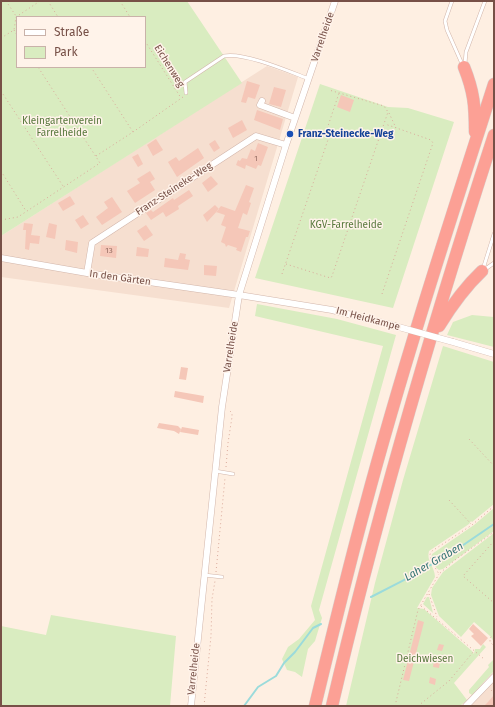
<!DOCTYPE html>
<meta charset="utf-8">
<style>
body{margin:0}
#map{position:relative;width:495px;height:707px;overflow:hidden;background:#feefe2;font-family:"Fira Sans",sans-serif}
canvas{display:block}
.frame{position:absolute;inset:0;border:2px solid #775047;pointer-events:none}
.legend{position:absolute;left:16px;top:16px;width:130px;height:52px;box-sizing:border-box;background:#fff3ea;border:1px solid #c9b2a9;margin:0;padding:5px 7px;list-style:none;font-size:12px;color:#775047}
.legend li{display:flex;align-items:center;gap:8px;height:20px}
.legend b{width:20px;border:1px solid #c9b2a9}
</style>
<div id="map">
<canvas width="495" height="707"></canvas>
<div class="frame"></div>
<ul class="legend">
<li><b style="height:5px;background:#fff"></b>Straße</li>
<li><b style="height:11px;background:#d9ecc0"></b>Park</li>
</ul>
</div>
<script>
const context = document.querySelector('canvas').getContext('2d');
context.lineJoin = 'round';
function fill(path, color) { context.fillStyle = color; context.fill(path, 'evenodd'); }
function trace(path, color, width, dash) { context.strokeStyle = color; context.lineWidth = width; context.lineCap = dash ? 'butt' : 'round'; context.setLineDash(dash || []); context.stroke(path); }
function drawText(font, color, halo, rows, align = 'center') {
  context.font = font + ' "Fira Sans",sans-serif'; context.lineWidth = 3; context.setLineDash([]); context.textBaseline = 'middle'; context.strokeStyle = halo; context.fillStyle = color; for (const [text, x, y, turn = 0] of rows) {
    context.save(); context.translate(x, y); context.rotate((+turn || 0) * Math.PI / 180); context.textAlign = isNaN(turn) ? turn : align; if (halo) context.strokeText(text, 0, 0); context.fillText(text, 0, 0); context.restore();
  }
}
fill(new Path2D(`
 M267,66l31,11 -69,231 -228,-31v-41z
 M494,677v29h-28z`), '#f6dfd0');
fill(new Path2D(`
 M1,1h186l55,82 -241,153zM17,17h128v50h-128z
 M320,84l68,23 20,1 46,14 -61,186 -138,-30z
 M257,304l80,15 59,16 -77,275 3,8 -7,23 -7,8 -6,28 -7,-5 -8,-2 -5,-11 6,-12 11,-8 16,-19 -4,-14 72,-260 -128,-30z
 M472,315l22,2v30l-47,-12 6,-13z
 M443,346l51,16v142l-22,18 -1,-1 -2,3 -40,27c-3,10 6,16 6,26l-18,31 7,1 48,42 2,3 1,-5h5l3,-5 3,3 -32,36 13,17 -7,6h-114l29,-123 28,-103z
 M494,508v23l-51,38 -4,1c-5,-4 -9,-10 -7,-16l42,-29z
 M494,533v109l-4,-6 -16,-14 -13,15 -22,-21 -8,-21 1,-7 11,-16z
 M427,597h2l4,16 -10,-9z
 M51,615l125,21 -6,70h-169v-80l45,9z
 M494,659v12l-22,24 -3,-2v-3l20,-23 -1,-2z`), '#d9ecc0');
trace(new Path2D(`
 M371,597c43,-21 84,-45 123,-73
 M244,706l14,-19 18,-11 8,-13 11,-11 18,-24 8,-4`), '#9bdbdb', 2);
fill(new Path2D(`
 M247,81l13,4 -5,14 -7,-2 -2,6 -5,-1z
 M274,87l12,3 -5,17 -12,-3z
 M341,95l13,5 -4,12 -13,-5z
 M257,110l26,9 -3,11 -26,-10z
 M242,120l5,10 -14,8 -5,-10z
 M156,139l7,11 -10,6 -6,-11z
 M215,140l5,8 -6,4 -5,-8z
 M258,143l10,4 -7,19 -3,-1 -2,4 -10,-4 -1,4 -9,-4 2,-5 2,1 2,-3 5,1 4,-10 4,2z
 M198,148l6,10 -27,19 -9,-15 8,-5 3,4z
 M138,154l5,10 -5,3 -6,-10z
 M150,171l5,8 -5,3 5,8 -20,13 -8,-12 13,-8 -3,-4z
 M211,176l7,8 -10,8 -6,-9z
 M246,185l8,3 -5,14 2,1 -4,12 -4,-2 -5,15 12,3 -2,6h-2l-5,15 -5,-2 1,-2 -9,-3 -2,2 -1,-3 -4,-2 5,-15 -5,-2 4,-10 -9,-3 5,-6 14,5z
 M189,190l4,6 -15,10 1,3 -13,8 -3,-5 -12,8 -5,-7 5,-3 2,2 20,-14 1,2z
 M70,196l5,8 -12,7 -5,-8z
 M112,197l10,15 -20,13 -6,-8 12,-9 -4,-6z
 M215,205l4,4 -12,13 -4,-7z
 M83,215l6,9 -8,5 -6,-9z
 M24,223l9,1 -2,11 9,1 -1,8 -9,-1 -1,7 -4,-1 1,-19h-3z
 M49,223l8,2 -2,14 -9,-2z
 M146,225l7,10 -9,6 -7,-10z
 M66,240l12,2 -1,11 -12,-3z
 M101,245l16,1 -1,12 -16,-2z
 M137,247l12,2 -1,8 -12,-1z
 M180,253l6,1 -1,5 5,1 -2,10 -24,-3 1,-9 13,2z
 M204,265l13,1 -1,10 -12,-1z
 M181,367l7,1 -2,12 -7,-1z
 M175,391l29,5 -1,7 -29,-6z
 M159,423l19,3 3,3 -2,5 -5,-3 -17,-3z
 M182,427l17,3 -1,5 -18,-3z
 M418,620l6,2 -15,59 -6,-1z
 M473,624l15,14 -7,8 -10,-10 3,-2 -5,-5z
 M439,644l5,1 -2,6 -5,-1z
 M434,660l6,2 -1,6 -6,-1z
 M430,677l6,2 -1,6 -6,-2z
 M494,695v11h-10l4,-4z`), '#f5c7b8');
const lane = new Path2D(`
 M452,1l-7,20 2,9 16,36
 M465,64l1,-12 19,-51
 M186,93l-1,-11 39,-26c20,-4 64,15 85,23
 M483,269l11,-35
 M484,270l10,-7
 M215,471l18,3
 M204,575l18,2`);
const street = new Path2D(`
 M262,101l-2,4 35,13
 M1,258l86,15 152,22 93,15 63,16
 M87,273l5,-30 164,-107 30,9
 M453,342l41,12
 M191,706l31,-299 17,-112 47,-150 49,-144
 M466,706l28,-29`);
const highway = new Path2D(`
 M464,67c10,25 11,39 11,65
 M439,326c13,-21 25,-38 43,-55
 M315,706c16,-66 32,-133 50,-199 38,-142 84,-283 129,-423
 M332,706c45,-193 101,-383 162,-571`);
trace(lane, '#d2b6ab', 4);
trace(street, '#d2b6ab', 7);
trace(highway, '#d9cecb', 13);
trace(new Path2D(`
 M6,1l10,15
 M48,1l10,16
 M120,1l10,16
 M14,30l3,5
 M1,38l13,-8 2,-13 24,-16
 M145,41l36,57
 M91,67l42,65
 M1,91l62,95
 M389,113l7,15
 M96,156l37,-24 50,-35
 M1,171l25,40
 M1,220l17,-3 82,-54 -62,-96
 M286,264l41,13 4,1 1,-2 56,-164 -4,-6 -55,-16
 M282,274l49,-143 -4,-2 12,-36
 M382,294l51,-151 -2,-3 -46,-16
 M469,439l25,27
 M226,467l2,-24 4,-26v-4l-3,-3
 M449,500l22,24
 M494,506l-22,19 -40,26 -2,3 1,7 8,13 16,-14 39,-28
 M494,541l-31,35 31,27
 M216,572l9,-94
 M429,594l8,23
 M421,606l63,53
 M494,634l-4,4v4l4,4
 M491,690l3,3
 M204,706l7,-70 1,-37 3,-18
 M395,706l23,-96 21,-36
 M418,706l31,-25 25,-30`), '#daaa9b', 1, [1, 3]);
trace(lane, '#fff', 3);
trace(street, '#fff', 6);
trace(highway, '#fca095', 12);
const streetBridge = new Path2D(`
 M395,326l58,16`);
trace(streetBridge, '#d2b6ab', 7, []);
trace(streetBridge, '#fff', 6);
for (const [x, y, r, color] of [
 [290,134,4,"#1a4fb4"]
]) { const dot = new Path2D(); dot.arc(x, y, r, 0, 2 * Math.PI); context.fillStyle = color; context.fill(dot); trace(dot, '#fff3ea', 1.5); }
drawText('8px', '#966e63', null, [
 ["1",256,159],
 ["13",109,251]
]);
drawText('10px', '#775047', '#fff3ea', [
 ["Varrelheide",323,37,-71],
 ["Eichenweg",169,66,58],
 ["Franz-Steineke-Weg",174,189,-33],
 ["In den Gärten",120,278,8],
 ["Im Heidkampe",368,319,15],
 ["Varrelheide",231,347,-81],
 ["Varrelheide",194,669,-84]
]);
drawText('10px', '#57783c', '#fff3ea', [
 ["Kleingartenverein",62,121],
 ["Farrelheide",62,133],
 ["KGV-Farrelheide",346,225],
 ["Deichwiesen",425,659]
]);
drawText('bold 10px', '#164399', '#fff3ea', [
 ["Franz-Steinecke-Weg",298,134]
], 'left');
drawText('italic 11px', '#377676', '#fff3ea', [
 ["Laher Graben",434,562,-30]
]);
</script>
